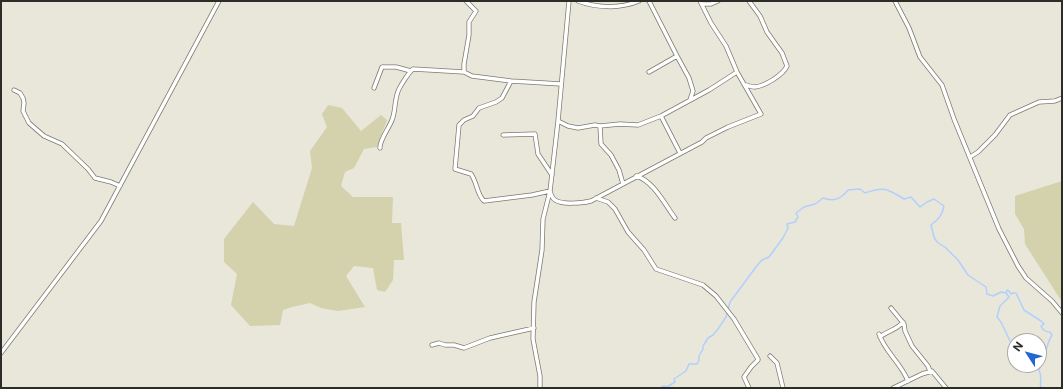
<!DOCTYPE html>
<style>
body{margin:0}
#map{position:relative;width:1063px;height:389px;overflow:hidden;background:#e8e7da;font-family:Inter,sans-serif}
canvas{display:block}
.frame{position:absolute;inset:0;border:2px solid #2d2d28;pointer-events:none}
.north{position:absolute;left:1007px;top:333px;width:40px;height:40px;box-sizing:border-box;background:#fff;border:1px solid #ababa9;border-radius:50%;rotate:306deg;font-size:11px;font-weight:700;line-height:16px;text-align:center;color:#2d2d28}
.north::after{content:'';display:block;margin:auto;width:14px;height:18px;background:#2367d3;clip-path:polygon(50% 0,100% 100%,50% 72%,0 100%)}
</style>
<div id="map">
<canvas width="1063" height="389"></canvas>
<div class="frame"></div>
<div class="north">N</div>
</div>
<script>
const context = document.querySelector('canvas').getContext('2d');
context.lineJoin = 'round';
function fill(path, color) { context.fillStyle = color; context.fill(path, 'evenodd'); }
function trace(path, color, width, dash) { context.strokeStyle = color; context.lineWidth = width; context.lineCap = dash ? 'butt' : 'round'; context.setLineDash(dash || []); context.stroke(path); }
fill(new Path2D(`
 M328,105l14,3 19,23 20,-16 6,5 -10,27 -13,2 -10,19 -9,4 -4,14 12,11h40l-1,26h9l3,37h-10l-1,20 -8,12 -8,-2 -4,-22 -19,-2 -8,10 19,31 -27,4 -17,-3 -11,-5 -18,4 -9,3 -3,15 -30,1 -19,-21 6,-31 -13,-12v-23l29,-37 21,22 20,2 18,-58 -2,-17 17,-24 -5,-13z
 M1062,181v121l-37,-58 -1,-15 -9,-15v-18z`), '#d4d1ad');
trace(new Path2D(`
 M1006,293l1,-3 2,1 2,3 2,-1h3l8,17 17,11 3,3 -3,2c2,5 5,6 9,6l2,3c-5,8 -5,14 -8,22
 M1039,350l3,2 2,5 -5,13c4,9 0,12 2,18
 M660,388l4,-2 3,1 8,-5 -1,-3 12,-8 3,-7h8l2,-4v-4l4,-7v-3l5,-8 5,-3 5,-6 8,-12 4,-15 26,-35 6,-7 7,-3 14,-19 5,-10 -1,-4 8,-2 3,-5 -2,-4 8,-6 11,-3 8,-6c11,4 18,1 25,-8l12,-1 5,4c19,-7 23,-4 39,6l7,-2 9,10 7,-5 7,-3 10,7c-2,9 -5,13 -13,19l3,12 3,5 9,6 12,12 10,15 18,12 1,7 6,2 8,-4 5,1 3,4 -9,9 -3,11 4,5 10,21 4,2`), '#b2cffe', 1.5);
const street = new Path2D(`
 M578,1c19,7 42,8 61,0
 M649,1l28,55 12,22 4,13 -3,9
 M895,1l14,27 11,29 22,28 12,34 45,110 19,37 8,12 26,23 10,12
 M702,4h9l7,-3
 M464,72v-8l5,-29v-13l7,-11 -10,-10
 M649,72l28,-16
 M511,81l-9,17 -6,4 -17,6 -6,8 -9,4 -5,5 -4,44 16,5c6,8 6,21 13,27l48,-6 18,-4c1,4 2,7 5,9 7,5 28,3 36,1l111,-59 4,-4 22,-11 33,-13 -24,-42 -11,-26 -15,-23 -11,-22
 M746,85c3,1 6,2 9,2 10,-1 28,-12 32,-21l-5,-13 -15,-21 -7,-16 -11,-15
 M374,88l8,-21h14l15,4
 M14,90l6,3 3,5 1,5 -1,8 6,12 15,13 18,8 26,25 7,9 16,4 9,4
 M661,116l19,37
 M558,121l10,5 10,2 17,-3 5,1 20,-2 18,1 23,-9 48,-26 28,-18
 M600,126l1,18 10,11 8,15 4,14
 M503,135l32,-1 3,20 14,21
 M380,148c-1,-7 9,-20 12,-28 4,-10 2,-21 7,-31 2,-4 10,-17 14,-20l51,3 8,4 39,5 50,3
 M970,157l8,-5 17,-17 15,-20 29,-13 16,-1 7,-3
 M636,176c18,5 29,29 39,42
 M596,198l12,4 7,7 13,23 16,18 12,19 47,16 13,11 18,23 24,40v1l-7,7 -7,10 5,11
 M891,308l13,16 1,7 7,15 16,20 2,5
 M879,334c6,18 22,29 29,47
 M880,337c7,-6 17,-7 23,-15
 M432,345l7,-2 6,2h9l10,3 26,-10 44,-10
 M1,353l100,-132 118,-220
 M770,356l7,7 6,25
 M540,388v-12l-7,-37 1,-37 8,-52 1,-31 7,-28 8,-70 11,-120
 M893,388l29,-14 10,-3 14,17`);
trace(street, '#7c7b70', 5);
trace(street, '#fff', 3.5);
</script>
